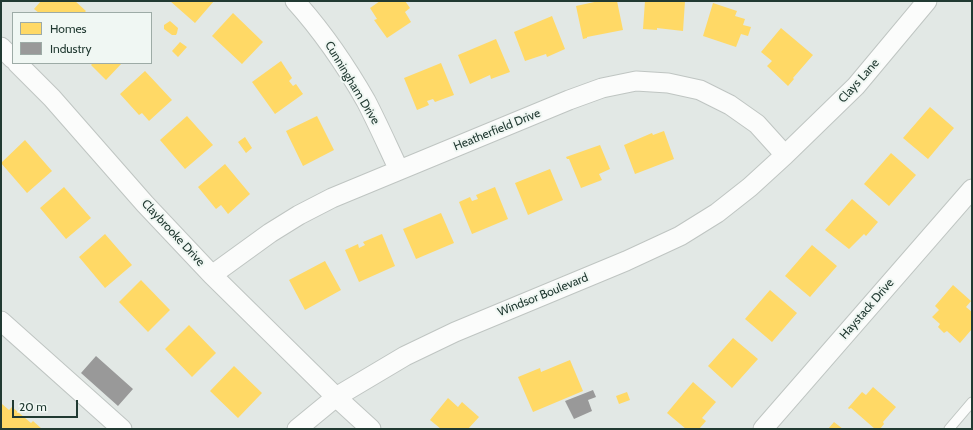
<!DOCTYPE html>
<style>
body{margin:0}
#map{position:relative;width:973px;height:430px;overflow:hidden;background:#e2e8e5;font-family:Cabin,sans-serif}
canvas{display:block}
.frame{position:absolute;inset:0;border:2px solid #213a32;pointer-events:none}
.legend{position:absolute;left:12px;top:12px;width:140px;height:52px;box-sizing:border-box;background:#f0f7f3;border:1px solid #9daba6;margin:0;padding:5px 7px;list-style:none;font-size:12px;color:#213a32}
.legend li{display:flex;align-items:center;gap:8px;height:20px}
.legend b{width:20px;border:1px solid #9daba6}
.scale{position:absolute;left:12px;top:400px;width:66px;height:18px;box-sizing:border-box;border:2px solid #213a32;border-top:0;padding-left:5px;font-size:12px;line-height:14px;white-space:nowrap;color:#213a32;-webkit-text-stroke:3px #f0f7f3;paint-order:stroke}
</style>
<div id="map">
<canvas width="973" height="430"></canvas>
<div class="frame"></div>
<ul class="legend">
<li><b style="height:11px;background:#ffd966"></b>Homes</li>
<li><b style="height:11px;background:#999"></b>Industry</li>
</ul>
<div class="scale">20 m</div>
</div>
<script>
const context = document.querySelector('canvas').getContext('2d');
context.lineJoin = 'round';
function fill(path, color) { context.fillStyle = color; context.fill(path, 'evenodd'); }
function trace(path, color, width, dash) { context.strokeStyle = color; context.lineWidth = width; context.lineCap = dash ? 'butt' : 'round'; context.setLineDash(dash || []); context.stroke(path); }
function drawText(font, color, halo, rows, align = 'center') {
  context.font = font + ' Cabin,sans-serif'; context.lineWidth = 4; context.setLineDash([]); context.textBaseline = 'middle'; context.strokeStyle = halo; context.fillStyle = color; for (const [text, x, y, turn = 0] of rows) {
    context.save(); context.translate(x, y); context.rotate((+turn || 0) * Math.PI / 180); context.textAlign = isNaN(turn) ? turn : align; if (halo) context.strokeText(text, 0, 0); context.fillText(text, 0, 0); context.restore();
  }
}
fill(new Path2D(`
 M41,1h34l11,10 -2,2h-45l-5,-4z
 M170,1h44l-19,22z
 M380,1h25l5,7 -5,4 6,10 -24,16 -13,-18 3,-1 -7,-11z
 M599,1h18l6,29 -36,7v1l-4,1 -7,-33z
 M645,1h40l-2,30 -26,-3v2l-14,-1z
 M713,3l24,8 -2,5 10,3 -2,6 8,2 -3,9 -7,-2 -5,13 -33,-11z
 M233,13l30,29 -21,22 -30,-28z
 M552,16l13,33 -18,8 -1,-3 -21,7 -11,-29z
 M170,21l8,7 -1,5 -1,2h-4l-8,-6v-4z
 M781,28l32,27 -20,23 1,1 -6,7 -21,-20 5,-5 -11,-9z
 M496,39l14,33 -19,7 -1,-4 -20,9 -12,-29z
 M180,42l7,5 -9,10 -6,-6z
 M281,61l11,17 -3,3 4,5 3,-2 7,10 -28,20 -23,-32z
 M93,63h29l-16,17 -15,-15z
 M441,63l13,32 -19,7 -2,-3 -6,2 2,4 -12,5 -13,-32z
 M145,71l27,29 -23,21 -7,-8 -3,2 -19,-21z
 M930,107l24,21 -26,31 -25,-21z
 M187,116l26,29 -28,24 -25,-29z
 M317,116l17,34 -31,16 -17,-35z
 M664,131l10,28 -39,15 -11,-29 28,-12 1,2z
 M245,137l7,11 -6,5 -8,-11z
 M25,140l27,31 -25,22 -26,-30z
 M600,145l10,24 -11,5 3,6 -21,8 -12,-29h-2l-1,-2z
 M891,153l25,22 -27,31 -25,-22z
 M225,164l25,30 -22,20 -7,-9 -5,4 -18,-22z
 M550,169l13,31 -35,15 -13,-32z
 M64,187l27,31 -25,21 -26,-31z
 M495,187l13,32 -36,15 -13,-32 11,-5 2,4 6,-2 -2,-4z
 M852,199l26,23 -12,14 -2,-2 -15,15 -24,-19z
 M441,213l13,30 -38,16 -13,-30z
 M105,234l27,31 -27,23 -26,-31z
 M382,234l13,32 -36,16 -14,-32 13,-6 1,4 6,-3 -2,-3z
 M812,245l25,21 -27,31 -25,-21z
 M325,261l16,29 -36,20 -16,-30z
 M141,280l29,30 -22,22 -29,-30z
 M953,285l18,16 -5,6 6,5v17l-12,14 -13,-12 -3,2 -6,-6 2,-3 -8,-7 7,-7 -4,-4z
 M770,290l27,23 -25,29 -27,-23z
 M189,325l27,28 -24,24 -27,-28z
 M733,338l25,21 -26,29 -24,-22z
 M570,360l13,31 -50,21 -15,-35 22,-9 1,4z
 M234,366l28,27 -24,25 -28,-27z
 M693,382l23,20 -14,16 4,3 -7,8h-13l-19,-16z
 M873,387l23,20 -13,15 1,2 -4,5h-5l-24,-21 -2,1 -1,-1 14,-16 4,3z
 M627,392l3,8 -11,4 -3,-8z
 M448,398l10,9 4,-5 17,15 -11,12h-27l-11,-9z
 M2,404l7,6 3,-3 19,16 2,-2 9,8h-41v-23z
 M834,422l9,7h-15z`), '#ffd966');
fill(new Path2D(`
 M96,356l37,33 -15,17 -37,-33z
 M593,390l3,7 -8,3 4,11 -18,8 -9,-18z`), '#999');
const service = new Path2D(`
 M949,429l23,-27`);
const minor = new Path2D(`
 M295,1c27,30 51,65 71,100 12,23 22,46 33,69
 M1,47l12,12
 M17,63l35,35 93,106 67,71 124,122 35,32
 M212,275l58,-42 29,-18 33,-17 237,-98 33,-12 34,-7 32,2 32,7 30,15 27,19 28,31
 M1,321l121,108
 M297,429l39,-32 69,-41 50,-24 171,-71 54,-25 37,-23 33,-26 35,-32 71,-69 71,-85
 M763,429l209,-240`);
trace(service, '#bfc5c2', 11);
trace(minor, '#bfc5c2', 21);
trace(service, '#fbfcfb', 9);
trace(minor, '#fbfcfb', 19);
drawText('12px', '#213a32', '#f0f7f3', [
 ["Clays Lane",859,81,-48],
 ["Cunningham Drive",352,83,59],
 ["Heatherfield Drive",497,130,-22],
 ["Claybrooke Drive",173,233,47],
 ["Windsor Boulevard",543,295,-22],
 ["Haystack Drive",867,309,-49]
]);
</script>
